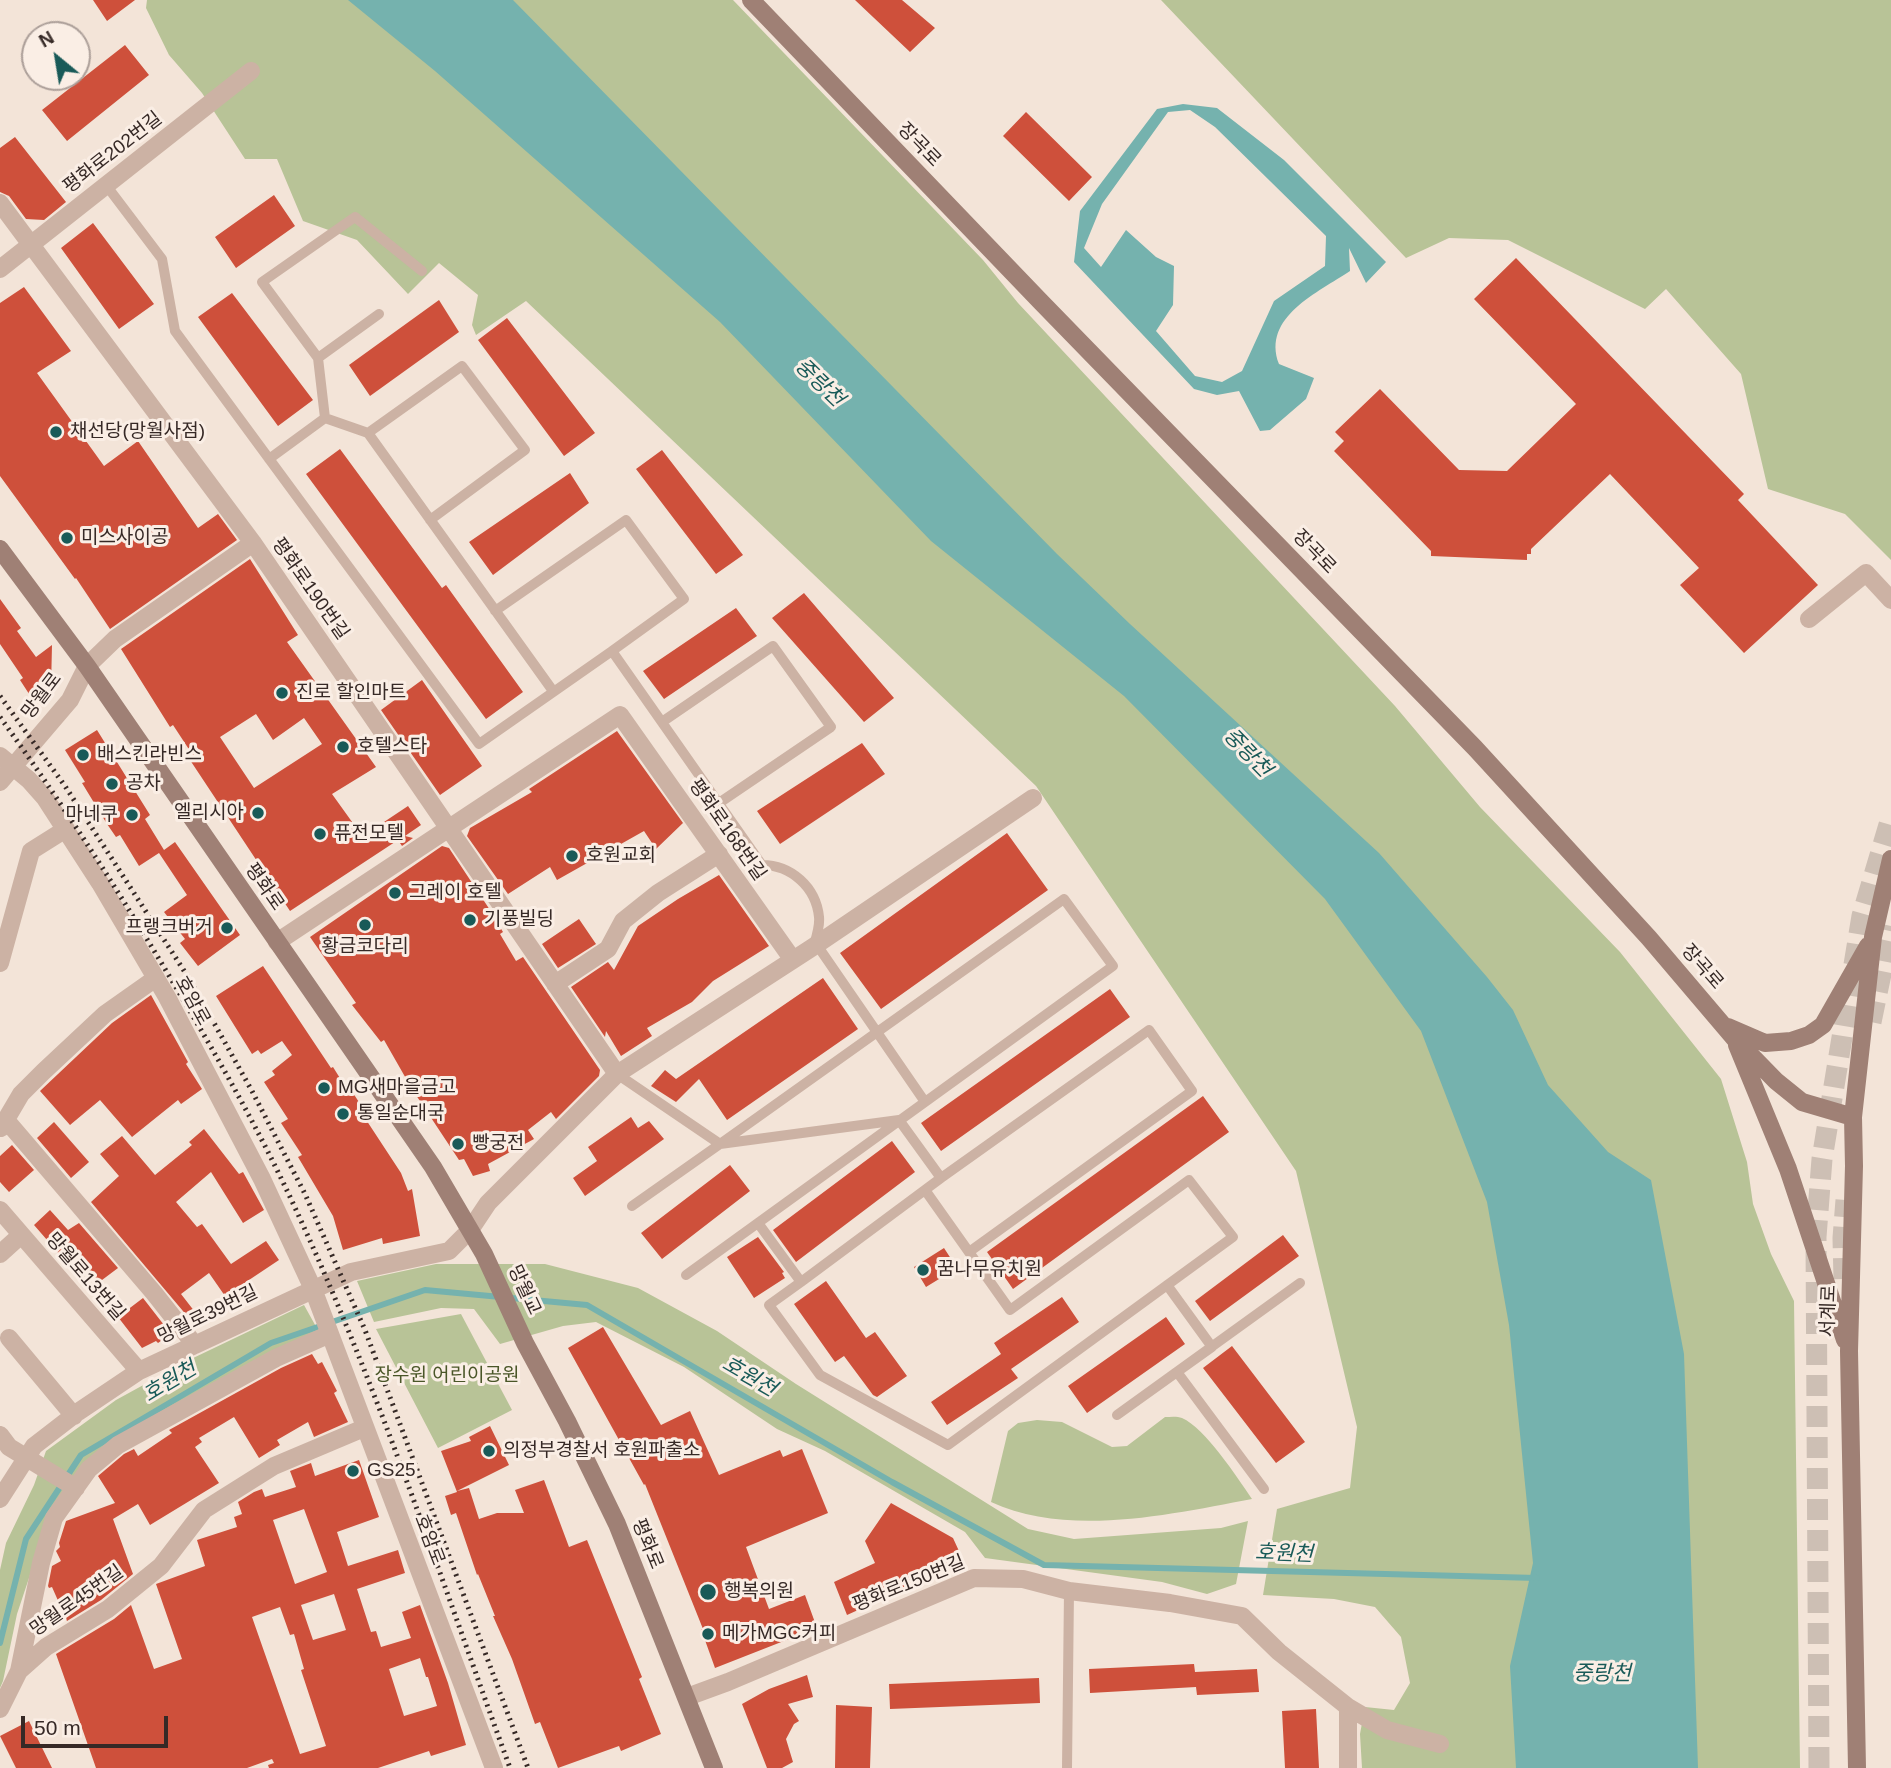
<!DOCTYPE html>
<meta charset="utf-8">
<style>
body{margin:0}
#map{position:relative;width:1891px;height:1768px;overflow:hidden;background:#f3e4d8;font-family:Arial,sans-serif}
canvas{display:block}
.north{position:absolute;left:21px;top:21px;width:70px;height:70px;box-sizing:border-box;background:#faeee5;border:2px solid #ac9f99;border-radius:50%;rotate:330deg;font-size:19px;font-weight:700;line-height:28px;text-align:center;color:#362926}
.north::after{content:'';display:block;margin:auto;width:24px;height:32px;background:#195a58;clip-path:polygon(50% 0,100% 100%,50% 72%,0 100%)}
.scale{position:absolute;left:21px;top:1716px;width:147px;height:32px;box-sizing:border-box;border:4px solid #362926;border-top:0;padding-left:9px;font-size:21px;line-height:24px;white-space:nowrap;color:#362926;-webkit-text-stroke:5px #faeee5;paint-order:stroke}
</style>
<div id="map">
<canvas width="1891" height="1768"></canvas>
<div class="north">N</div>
<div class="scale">50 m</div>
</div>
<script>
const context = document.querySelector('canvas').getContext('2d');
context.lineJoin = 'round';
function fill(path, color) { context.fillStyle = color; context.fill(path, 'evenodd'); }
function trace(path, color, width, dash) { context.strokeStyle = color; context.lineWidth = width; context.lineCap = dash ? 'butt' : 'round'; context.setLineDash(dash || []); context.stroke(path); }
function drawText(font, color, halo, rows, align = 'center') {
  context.font = font + ' Arial,"Noto Sans KR",sans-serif'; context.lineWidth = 6; context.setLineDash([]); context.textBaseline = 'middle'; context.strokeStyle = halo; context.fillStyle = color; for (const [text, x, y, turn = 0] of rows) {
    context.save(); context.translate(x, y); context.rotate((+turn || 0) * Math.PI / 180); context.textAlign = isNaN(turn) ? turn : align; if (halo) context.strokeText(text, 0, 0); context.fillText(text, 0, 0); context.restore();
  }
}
fill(new Path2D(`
 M147,0h586l250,260 35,43 377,403 85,101 140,145 101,127 26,83 6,42 18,50 23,47 6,467h-438l-2,-34 5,-27 29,3 16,-27 -9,-46 -26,-30 -41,-8 -71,-4 14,-86 73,-21 7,-61 -61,-256 -260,-385 -510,-485 -50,34 -4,-10 6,-30 -39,-32 -31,31 -51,-54 -54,-19 -26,-62h-32l-43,-66 -33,-38 -23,-47z
 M1161,0h730v560l-46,-46 -77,-25 -27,-115 -75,-85 -21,20 -137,-69 -59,-2 -43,20z
 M436,1264h109l93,24 79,43 79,53 232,145 46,10 147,-11 27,-7 -12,63 -29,10 -45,-12 -177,-24 -20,-26 -140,-81 -48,-22 -93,-62 -88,-45 -33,4 -63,18 -26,-35 -33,-1 -67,14 -17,-41z
 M304,1305l15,27 -221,121 -64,110 -17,51 -14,67 -3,7v-118l6,-27 28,-58 12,-34 70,-51 73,-40z
 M461,1314l51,96 -74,38 -62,-119z
 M1165,1417c5,0 12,-1 17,1 23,10 55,59 70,81 -80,15 -184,39 -261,3l17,-71 10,-8 19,-3 25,2 50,25 15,-1z`), '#b8c397');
fill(new Path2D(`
 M348,0h165l544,554 73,70 249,229 108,124 26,33 35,75 60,67 43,28 33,174 14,414h-182l-6,-102 23,-103 -24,-238 -22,-123 -66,-171 -96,-132 -201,-203 -193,-155 -211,-219 -285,-251z
 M1183,104l34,4 67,52 102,102 -20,21 -17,-35 1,23c-31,21 -89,46 -71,93l35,14 -8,21 -36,31 -10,1 -21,-40 -22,4 -23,-6 -120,-127 6,-51 77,-102zM1190,110l25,17 111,109 -1,30 -51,35 -32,70 -20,11 -27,-6 -39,-45 17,-26 1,-39 -18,-9 -30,-27 -25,37 -17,-19 18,-44 66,-92z`), '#75b2ae');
trace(new Path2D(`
 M0,1643l26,-104 55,-84 190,-112 154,-53 162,15 305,177 152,83 493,13`), '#75b2ae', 6);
fill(new Path2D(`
 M93,0h42l-28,21z
 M855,0h47l33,28 -25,24z
 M125,45l24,30 -82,66 -25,-31z
 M1026,112l66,65 -23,24 -66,-65z
 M15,137l51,65 -22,18 -18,-1 -17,-23 -9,-4v-44z
 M274,195l21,31 -59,42 -21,-31z
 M93,223l61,81 -35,25 -58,-81z
 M1516,258l228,236 -6,6 80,85 -74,68 -64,-68 19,-17 -89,-94 -79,75v5h-4v6l-96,-4v-5l-97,-100 10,-10 -9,-9 45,-43 79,81 48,1 69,-67 -102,-105z
 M24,287l47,64 -34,22 67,93 34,-25 60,87 20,-14 19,26 -127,89 -34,-51 -1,1 -75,-103v-173z
 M232,293l81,107 -35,26 -80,-109z
 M439,300l20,32 -89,64 -21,-31z
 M507,318l88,115 -31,23 -86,-116z
 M340,449l102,139 4,-3 77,107 -37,27 -180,-245z
 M662,450l81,105 -27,19 -80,-105z
 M570,473l19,30 -96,72 -24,-33z
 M250,559l48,76 -11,7 89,125 -44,27 28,39 13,-9 2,4 33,-22 13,19 -16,11 8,2 -11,8 -4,-6 -108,71 -100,-151 4,-3 -21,-32 -3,2 -49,-78zM256,714l17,26 31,-22 18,26 -68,44 -34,-51z
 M804,593l90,105 -30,24 -92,-104z
 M0,599l21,29 -4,3 19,26 16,-12 -1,43 -18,12 -13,-20 3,-2 -23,-34z
 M736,608l21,28 -93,63 -21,-28z
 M422,680l60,86 -42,29 -59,-85z
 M97,730l53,85 -5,4 19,31 11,-8 65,93 -42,31 -18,-23 5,-4 -21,-27 23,-17 -28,-42 -20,13 -19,-31 -4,2 -9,-13 -25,-41 3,-1 -20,-32z
 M617,731l66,92 -27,26 -12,-18 -87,49 -7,-13 -42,27 -41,-58 3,-8 62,-36 -3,-3z
 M862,743l23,31 -105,70 -23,-33z
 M1007,833l41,57 -167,119 -41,-56z
 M442,846l7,2 39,59 15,25 -3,2 16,27 7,-4 77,113 -1,6 -43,43 -5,-7 -23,18 6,9 -46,25 2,7 -17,5 -9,-17 -5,1 -47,-71 -28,-49 -3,2 -29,-37 4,-2 -46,-66z
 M719,875l50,71 -56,35 -21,21 -45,26 5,8 -31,20 -15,-25 -1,6 -34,-50 37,-25 6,8 24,-44 40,-27z
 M579,919l17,25 -38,24 -16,-24z
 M263,966l68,102 2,-1 10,16 3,-1 18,28 -3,2 40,61 7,18 4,-2 8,47 -37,8 -1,-6 -39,12 -10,-34 -35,-59 4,-2 -21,-32 7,-4 -24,-37 11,-7 -3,-4 20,-16 -10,-14 -21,13 -3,-4 -6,4 -36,-58z
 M823,978l35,51 -131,91 -28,-41 -23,23 -25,-16 14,-16 11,9z
 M1110,989l20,28 -189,134 -20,-28z
 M151,995l37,67 -2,2 16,25 -21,15 -3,-4 -46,37 -32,-37 -30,25 -30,-34 72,-68z
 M1203,1096l26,36 -216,157 -26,-37z
 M631,1117l7,11 11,-7 15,18 -79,57 -12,-18 24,-17 -9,-14z
 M54,1122l35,40 -18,16 -34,-40z
 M204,1129l35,45 4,-2 21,38 -21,13 -32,-51 -35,30 21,25 5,-3 29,40 35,-23 13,19 -54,36 -16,-23 -28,21 14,18 -7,5 -97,-115 28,-26 -19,-22 22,-18 33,39 37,-30 -3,-3z
 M892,1141l23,31 -119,90 -23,-32z
 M12,1145l22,25 -25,22 -9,-10v-26z
 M730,1165l20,26 -88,68 -21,-26z
 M50,1210l18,20 11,-7 39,45 -20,15 -16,-20 -8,8 -40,-46z
 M1283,1235l16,21 -89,65 -15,-20z
 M758,1237l26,35 -2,1 3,5 -31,20 -27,-41z
 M944,1248l13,20 -31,19 -12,-20z
 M826,1281l40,57 9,-6 32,44 -30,21 -4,-2 -29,-39 -9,6 -41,-58z
 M1062,1297l17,25 -68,47 7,9 -71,47 -16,-23 70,-48 -7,-11z
 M143,1298l28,36 -13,9 -2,-2 -14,7 -24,-31z
 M1166,1317l19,27 -98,69 -19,-27z
 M603,1327l58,98 29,-14 29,64 61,-25 3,7 19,-8 26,64 -82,34 23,62 36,-14 12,33 -102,40 -14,-39h2l-58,-145 -1,1 -76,-137z
 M1232,1346l73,96 -29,21 -73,-95z
 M312,1354l6,10 4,-2 15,29 -3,2 14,29 -34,15 -6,-15 -31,18 3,5 -21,13 -25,-41 -35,21 3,4 -7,5 24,36 -69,42 -12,-21 -25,15 20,55 -32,26 -34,21 -15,-34 -3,1 -1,-2 4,-20 9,-5 -5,-10 4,-4 -1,-4 7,-22 49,-18 -17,-27 26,-22 10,-5 4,7 34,-23 -3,-3 112,-62z
 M490,1426l19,39 -52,26 12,-3 10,31 18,-6h27l-9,-23 29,-10 25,67 18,-7 55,137 -3,2 22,55 -40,17 -2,-5 -61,22 -18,-46 -5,2 -23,-65 -19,-43h2l-17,-42 -1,1 -21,-62 -5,2 -6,-19 12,-4 -16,-41 30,-10 -2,-4z
 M359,1460l20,57 -42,15 11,34 50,-16 7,23 -48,16 14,43 5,-1 5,16 30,-9 -9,-26 18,-7 28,78 18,62 -35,11 -2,-5 -51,17h-109l-1,-3 6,-2 -2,-4 -25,9h-151l-40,-114 58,-35 17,-14 23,64 28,-10 -26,-75 49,-18 -8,-26 40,-13 -3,-10 8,-3 -4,-12 16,-10 8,-3 3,8 31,-10 -6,-16 21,-8 4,13zM304,1509l23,63 -32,12 -22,-64zM334,1594l12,36 -33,10 -12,-35zM280,1607l10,28 4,-1 10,35 -3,1 25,76 -26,8 -48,-137zM420,1658l6,19h2l9,29 -33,10 -15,-47z
 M891,1503l62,35 11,24 -117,53 -13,-33 41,-19 -10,-22z
 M1194,1664l1,8 62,-3 2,23 -62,3 -1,-8 -106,6 -1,-24z
 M807,1675l6,22 -25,7 11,17 -5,3 -8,15 7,23 -11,6h-15l-25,-64 27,-15z
 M1039,1678l1,25 -150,6 -1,-25z
 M836,1705l36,2 -2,61h-35z
 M1316,1709l3,59h-34l-3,-57z
 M29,1721l23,47h-36l-16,-32z`), '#ce503b');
trace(new Path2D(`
 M1871,1022l20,-96
 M1844,1279l-1,-41 3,-38
 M1819,1768l-3,-531 6,-78 40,-243 29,-98`), '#cdbfb4', 21, [21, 10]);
trace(new Path2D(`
 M106,185l56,74 13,72 304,413 133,-93 150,214c29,0 54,22 57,52 1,9 -2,18 -5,28
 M318,358l61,-44
 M325,418l-7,-60 -56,-76 93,-65 67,54
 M368,433l94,-67 63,84 -95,70
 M269,459l56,-41 43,15 185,258
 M495,611l131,-91 58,79 -72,52
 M662,722l111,-76 58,81 -112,76
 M817,945l108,157
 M617,1074l103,70 344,-245 49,67 -427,309
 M941,1178l208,-148 43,61 -223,161
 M632,1206l88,-62 179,-24 42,58 -140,104 -43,-59
 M801,1282l-32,23 51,70 128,70 285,-208 -44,-57 -179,130 -85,-120
 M1167,1285l45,62 -95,68 183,-132
 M1177,1372l87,117
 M1067,1768l2,-177`), '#ccb2a4', 10);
trace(new Path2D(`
 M0,203l253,340 364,531
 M0,269l251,-198
 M1809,619l57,-46 25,27
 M0,756l29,24 16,18 55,85 67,114 95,182 51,110 181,479
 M0,782l70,-82 17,-34 28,-27 138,-96
 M277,942l343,-227 173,245
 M0,963l31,-112 35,-22
 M555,984l53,-35 15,-28 35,-28 61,-39
 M6,1120l148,173 41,52
 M1,1128l20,-34 22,-22 62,-58 51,-36
 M0,1210l139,161
 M0,1254l21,-19
 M9,1338l65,78
 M0,1435l9,12 67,41
 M0,1499l34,-53 44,-34 61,-41 212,-99 98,-21 21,-21 18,-27 129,-129 196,-127 220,-149
 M19,1671l22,-108 13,-45 35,-49 29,-24 158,-87 54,-24
 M687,1697l41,-15 246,-104 49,1 46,12 101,12 72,13 37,36 69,55 39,23 53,14
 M0,1709l19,-38 27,-24 62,-38 53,-43 43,-56 70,-44 90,-38
 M1348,1768v-61`), '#ccb2a4', 18);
trace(new Path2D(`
 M751,0l290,302 434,446 174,190 85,100 42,43 26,21 51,15
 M0,549l87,117 346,501 51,87 41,89 42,78 50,103 97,244
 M1728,1027l37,16 26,-2 18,-6 14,-10 45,-79
 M1737,1045l51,124 57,171
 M1857,1768l-8,-417 5,-185 -1,-49 20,-180 18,-78`), '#9f8075', 18);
trace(new Path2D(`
 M0,696l65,90 125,194 62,111 53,103 60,136 163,438
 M0,717c62,86 120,176 174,267 44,74 87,149 123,228 83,180 145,370 213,556`), '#362926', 5, [2, 5]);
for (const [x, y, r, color] of [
 [56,432,7,"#195a58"],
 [67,538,7,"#195a58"],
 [282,693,7,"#195a58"],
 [343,747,7,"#195a58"],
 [83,755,7,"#195a58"],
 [112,784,7,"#195a58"],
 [258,813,7,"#195a58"],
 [132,815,7,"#195a58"],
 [320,834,7,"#195a58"],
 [572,856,7,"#195a58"],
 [395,893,7,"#195a58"],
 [470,920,7,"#195a58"],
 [365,925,7,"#195a58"],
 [227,928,7,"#195a58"],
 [324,1088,7,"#195a58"],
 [343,1114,7,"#195a58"],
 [458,1144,7,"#195a58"],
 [923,1270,7,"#195a58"],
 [489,1451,7,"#195a58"],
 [353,1471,7,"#195a58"],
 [708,1592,9,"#195a58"],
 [708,1634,7,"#195a58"]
]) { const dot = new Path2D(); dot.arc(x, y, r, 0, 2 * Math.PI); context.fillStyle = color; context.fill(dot); trace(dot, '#faeee5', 2.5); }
drawText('19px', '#362926', '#faeee5', [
 ["장곡로",919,145,46],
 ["평화로202번길",113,153,-38],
 ["장곡로",1314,552,46],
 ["평화로190번길",310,589,55],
 ["망월로",42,696,-53],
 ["평화로168번길",727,830,55],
 ["평화로",264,887,55],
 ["장곡로",1702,967,49],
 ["호암로",192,1001,61],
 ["망월로13번길",85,1277,49],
 ["망월교",524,1290,65],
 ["서계로",1829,1311,-88],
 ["망월로39번길",208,1315,-26],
 ["호암로",429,1540,69],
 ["평화로",647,1544,68],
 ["평화로150번길",909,1584,-22],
 ["망월로45번길",77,1601,-35]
]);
drawText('19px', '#362926', '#faeee5', [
 ["채선당(망월사점)",70,432],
 ["미스사이공",81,538],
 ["진로 할인마트",296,693],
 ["호텔스타",357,747],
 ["배스킨라빈스",97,755],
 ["공차",126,784],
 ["엘리시아",244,813,"right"],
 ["마네쿠",118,815,"right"],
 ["퓨전모텔",334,834],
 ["호원교회",586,856],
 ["그레이 호텔",409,893],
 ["기풍빌딩",484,920],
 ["프랭크버거",213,928,"right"],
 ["황금코다리",365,947,"center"],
 ["MG새마을금고",338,1088],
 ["통일순대국",357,1114],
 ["빵궁전",472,1144],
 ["꿈나무유치원",937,1270],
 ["의정부경찰서 호원파출소",503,1451],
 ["GS25",367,1471],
 ["행복의원",724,1592],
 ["메가MGC커피",722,1634]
], 'left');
drawText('19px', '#4a5628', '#faeee5', [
 ["장수원 어린이공원",447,1376]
]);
drawText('italic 21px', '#195a58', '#faeee5', [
 ["중랑천",819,383,44],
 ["중랑천",1247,753,46],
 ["호원천",749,1377,30],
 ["호원천",170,1382,-31],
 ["호원천",1284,1554,2],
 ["중랑천",1602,1674]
]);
</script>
